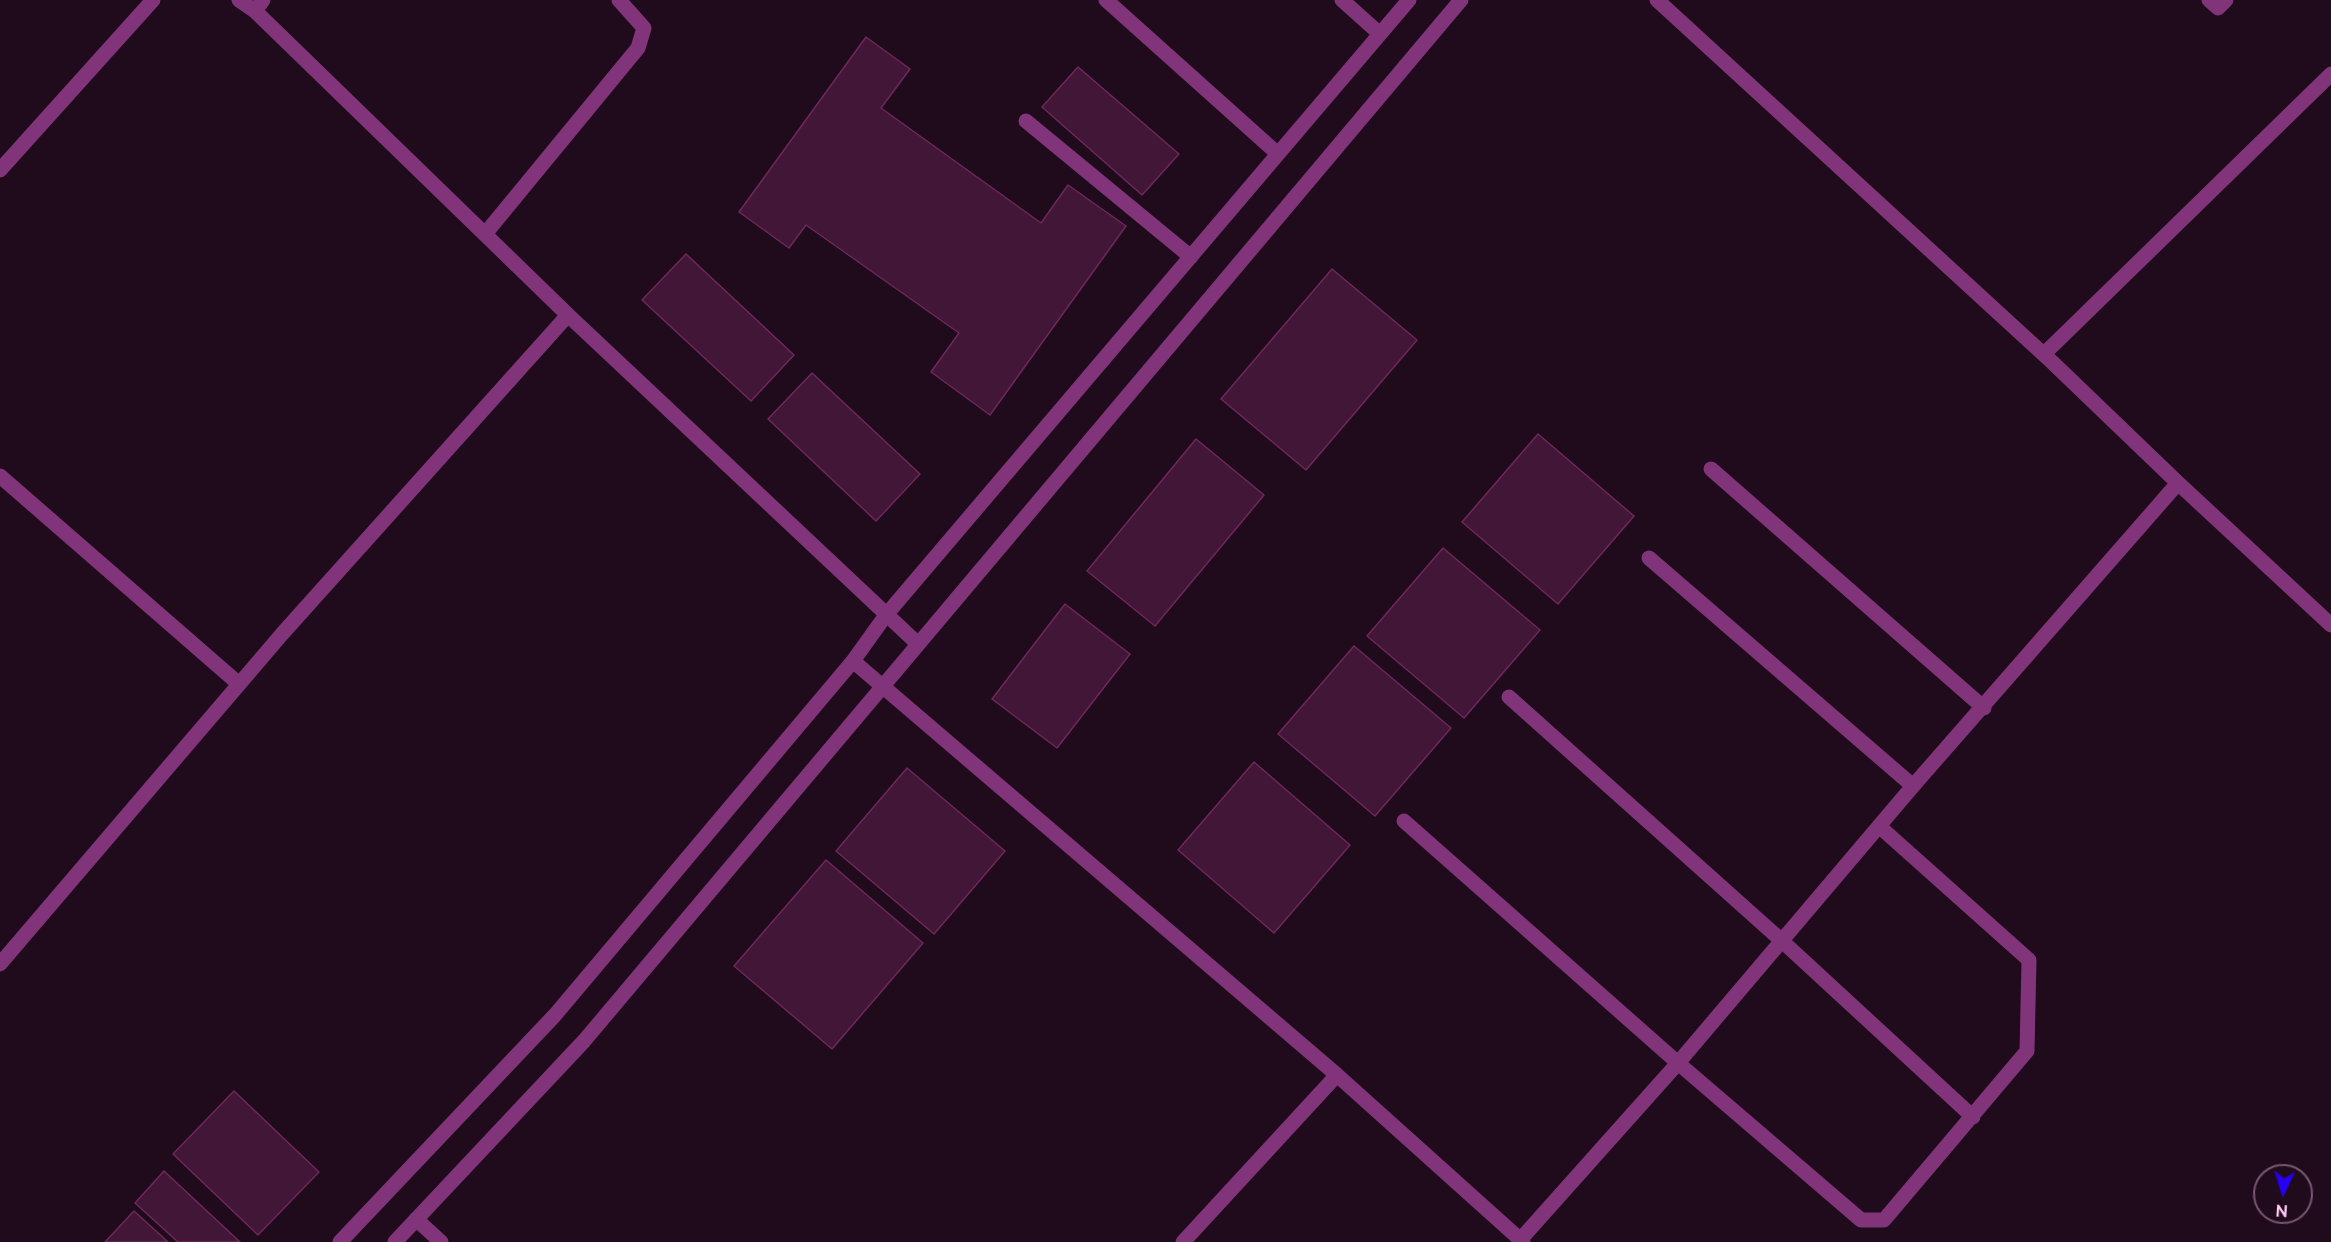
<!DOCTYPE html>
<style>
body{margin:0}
#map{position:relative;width:2331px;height:1242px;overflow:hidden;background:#1f0b1b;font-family:Raleway,sans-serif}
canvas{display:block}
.north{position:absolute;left:2253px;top:1164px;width:60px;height:60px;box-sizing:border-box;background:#1f0b1b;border:2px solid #795773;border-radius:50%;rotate:184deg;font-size:16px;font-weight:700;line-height:24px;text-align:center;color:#ffcaf6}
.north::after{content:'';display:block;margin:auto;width:21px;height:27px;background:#2600f5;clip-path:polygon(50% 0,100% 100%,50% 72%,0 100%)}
</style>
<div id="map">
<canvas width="2331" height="1242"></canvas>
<div class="north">N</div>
</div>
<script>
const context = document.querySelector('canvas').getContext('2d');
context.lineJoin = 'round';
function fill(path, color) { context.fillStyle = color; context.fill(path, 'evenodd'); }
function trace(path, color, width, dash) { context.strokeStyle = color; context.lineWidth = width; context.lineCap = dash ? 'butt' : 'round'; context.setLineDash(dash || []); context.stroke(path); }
const building = new Path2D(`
 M866,37l44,32 -29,39 160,115 27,-38 58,41 -136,189 -59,-43 28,-39 -153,-108 -17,23 -50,-36z
 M1078,67l101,87 -37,41 -100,-88z
 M686,254l108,101 -43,46 -109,-101z
 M1332,269l85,71 -111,130 -85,-71z
 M812,373l108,101 -44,47 -108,-102z
 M1538,434l96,82 -76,88 -96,-82z
 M1196,439l68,56 -109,131 -68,-55z
 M1443,548l97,82 -76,88 -97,-82z
 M1065,604l65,50 -73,94 -65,-49z
 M1354,646l97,82 -76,88 -97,-82z
 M1254,762l96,83 -76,88 -96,-83z
 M907,768l98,83 -71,83 -98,-83z
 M826,860l97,83 -91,106 -98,-83z
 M234,1091l85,81 -61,63 -85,-81z
 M164,1171l76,71h-62l-43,-39z
 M134,1211l34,31h-63z`);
fill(building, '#411636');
trace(building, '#6f275c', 1.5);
trace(new Path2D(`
 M239,0l16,11
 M263,0l-8,11 313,304
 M1106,0l172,154
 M1342,0l38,34
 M1657,0l395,362 126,121 153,142
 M2209,0l9,8 8,-8
 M1026,121l165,136
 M0,170l153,-170
 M485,234l153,-186 6,-20 -25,-28
 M2044,354l287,-280
 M1711,469l273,239
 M0,476l239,208
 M1649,558l264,228
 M853,661l484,414 186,167
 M1509,697l273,244 191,176
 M1404,821l274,242 183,157h23l143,-169 2,-91 -149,-133
 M0,964l282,-330 286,-319 350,329
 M416,1219l25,23
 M1520,1240l158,-177 235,-277 265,-303
 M340,1242l215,-227 298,-354 33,-46 523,-615
 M395,1242l189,-201 877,-1041
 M1183,1242l154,-167`), '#81347a', 15);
</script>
